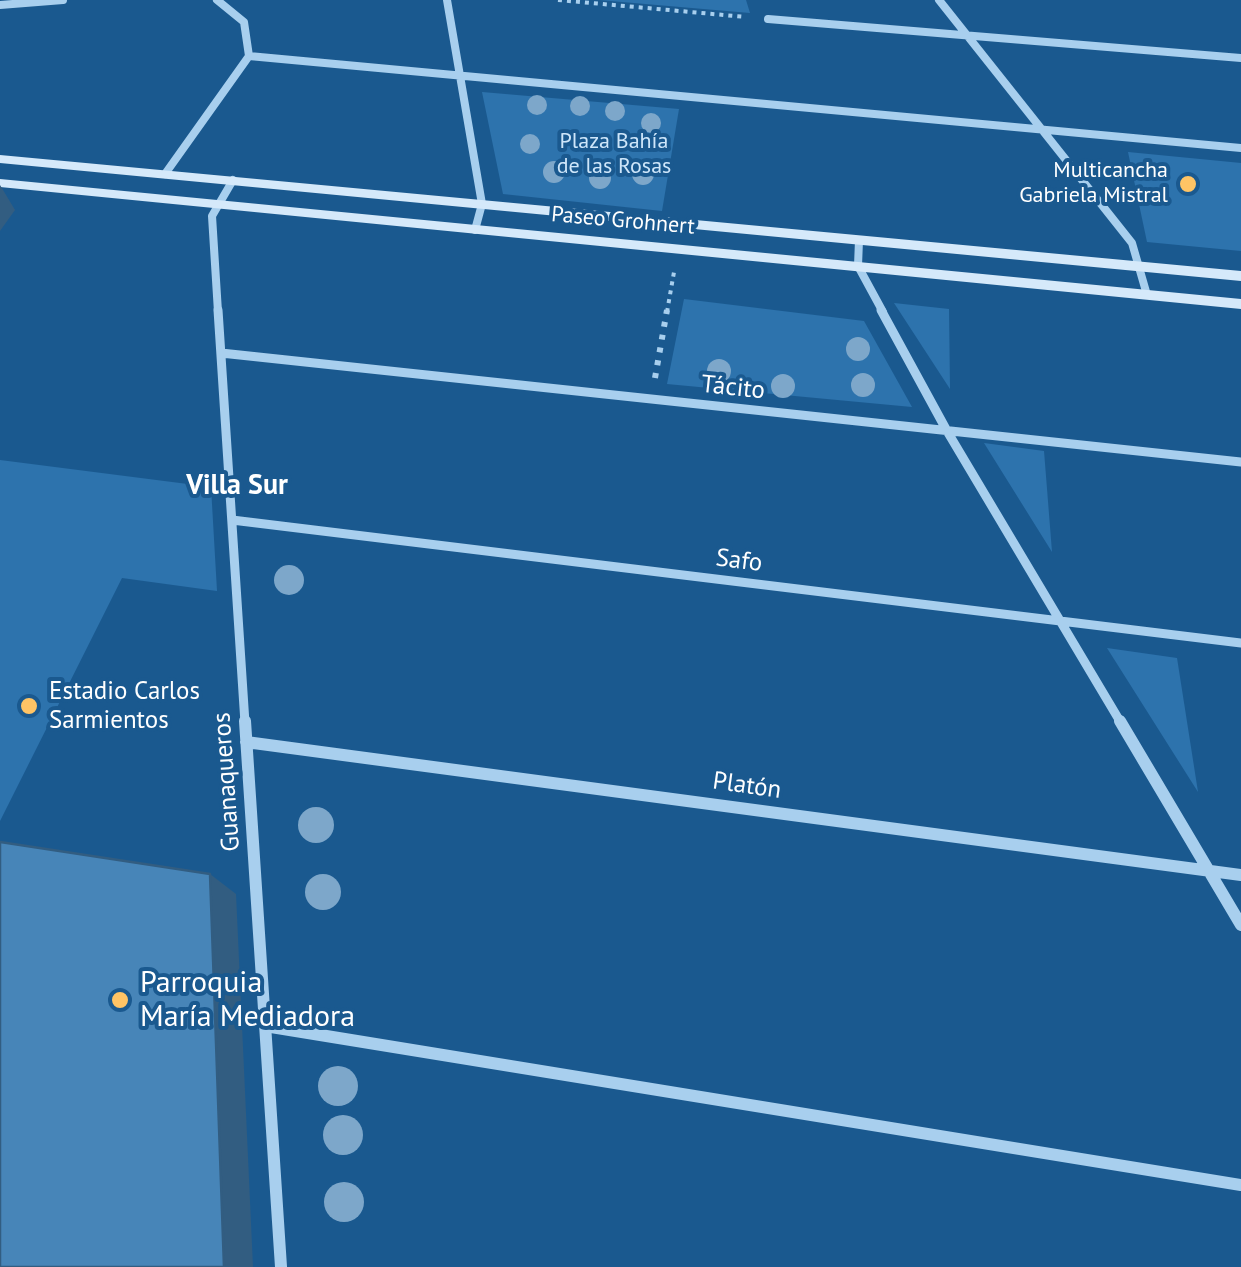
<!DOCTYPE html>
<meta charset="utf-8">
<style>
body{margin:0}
canvas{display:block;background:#1a598f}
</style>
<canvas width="1241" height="1267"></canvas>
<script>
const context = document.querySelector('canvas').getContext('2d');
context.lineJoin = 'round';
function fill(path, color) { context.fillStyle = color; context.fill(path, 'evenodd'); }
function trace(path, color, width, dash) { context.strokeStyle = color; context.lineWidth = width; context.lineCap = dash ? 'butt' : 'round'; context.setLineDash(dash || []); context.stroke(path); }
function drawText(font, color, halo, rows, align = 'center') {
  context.font = font + ' "PT Sans",sans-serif'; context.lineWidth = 8; context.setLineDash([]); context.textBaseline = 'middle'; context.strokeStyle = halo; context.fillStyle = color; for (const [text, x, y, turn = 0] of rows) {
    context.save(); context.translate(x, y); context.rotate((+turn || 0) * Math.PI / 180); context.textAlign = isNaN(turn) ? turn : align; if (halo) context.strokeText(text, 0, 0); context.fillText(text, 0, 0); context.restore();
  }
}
fill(new Path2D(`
 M599,0h147l4,13z
 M482,92l197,17 -17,102 -159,-17z
 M1128,152l113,11v88l-94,-9z
 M684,299l180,22 48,86 -245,-23z
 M894,303l55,6 1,80z
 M984,443l60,8 8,101z
 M0,460l211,27 6,104 -95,-13 -122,243z
 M1107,648l70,10 21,134z`), '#2d73ad');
trace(new Path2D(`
 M558,0l188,17
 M667,312l7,-40`), '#a8cfee', 4, [4, 5]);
trace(new Path2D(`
 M655,378l12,-68`), '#a8cfee', 6, [5, 8]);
trace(new Path2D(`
 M447,0l35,204 -7,26
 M939,0l193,243 15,52
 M0,5l63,-5
 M768,19l473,39
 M249,56l992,92
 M165,174l84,-118 -5,-34 -27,-22
 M859,240l-1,26 25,46
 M218,312l-6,-96 21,-36`), '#a8cfee', 8);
trace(new Path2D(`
 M218,310l27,413
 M881,310l66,121 174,292
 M221,353l1020,109
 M232,520l1009,123`), '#a8cfee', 9);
trace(new Path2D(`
 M245,721l36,546
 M1120,721l121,204
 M246,742l995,133
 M265,1026l976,159`), '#a8cfee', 12);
fill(new Path2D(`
 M0,155l1241,116v10l-1241,-118z
 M0,179l1241,120v10l-1241,-122z`), '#d5e9fa');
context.fillStyle = '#7da7ca';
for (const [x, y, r] of [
 [537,105,10],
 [580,106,10],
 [615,111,10],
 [651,123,10],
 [530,144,10],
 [554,172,11],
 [643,174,11],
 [600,178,11],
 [858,349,12],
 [719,371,12],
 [863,385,12],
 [783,386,12],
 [289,580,15],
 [316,825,18],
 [323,892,18],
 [338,1086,20],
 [343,1135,20],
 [344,1202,20]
]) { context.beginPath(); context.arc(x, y, r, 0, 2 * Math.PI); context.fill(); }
fill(new Path2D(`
 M0,185l15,25 -15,21z
 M210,874l26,20 17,373h-29z`), '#325d81');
const building = new Path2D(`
 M0,842l210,32 14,393h-224z`);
fill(building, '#4785b8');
trace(building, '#325d81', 2.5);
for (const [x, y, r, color] of [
 [1188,184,10,"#ffc465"],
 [29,706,10,"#ffc465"],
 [120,1000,10,"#ffc465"]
]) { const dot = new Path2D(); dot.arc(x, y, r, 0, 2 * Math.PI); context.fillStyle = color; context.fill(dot); trace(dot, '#1a598f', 4); }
drawText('22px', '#cee6fa', '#1a598f', [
 ["Plaza Bahía",614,142],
 ["de las Rosas",614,167]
]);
drawText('22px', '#fff', '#1a598f', [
 ["Multicancha",1168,171],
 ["Gabriela Mistral",1168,196]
], 'right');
drawText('22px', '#fff', '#1a598f', [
 ["Paseo Grohnert",623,221,5]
]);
drawText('25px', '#fff', '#1a598f', [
 ["Tácito",733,388,6],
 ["Safo",739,561,7],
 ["Guanaqueros",227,782,-94],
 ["Platón",747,786,8]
]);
drawText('25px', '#fff', '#1a598f', [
 ["Estadio Carlos",49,692],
 ["Sarmientos",49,721]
], 'left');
drawText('bold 28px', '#fff', '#1a598f', [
 ["Villa Sur",237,486]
]);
drawText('30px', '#fff', '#1a598f', [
 ["Parroquia",140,983],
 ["María Mediadora",140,1017]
], 'left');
</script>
